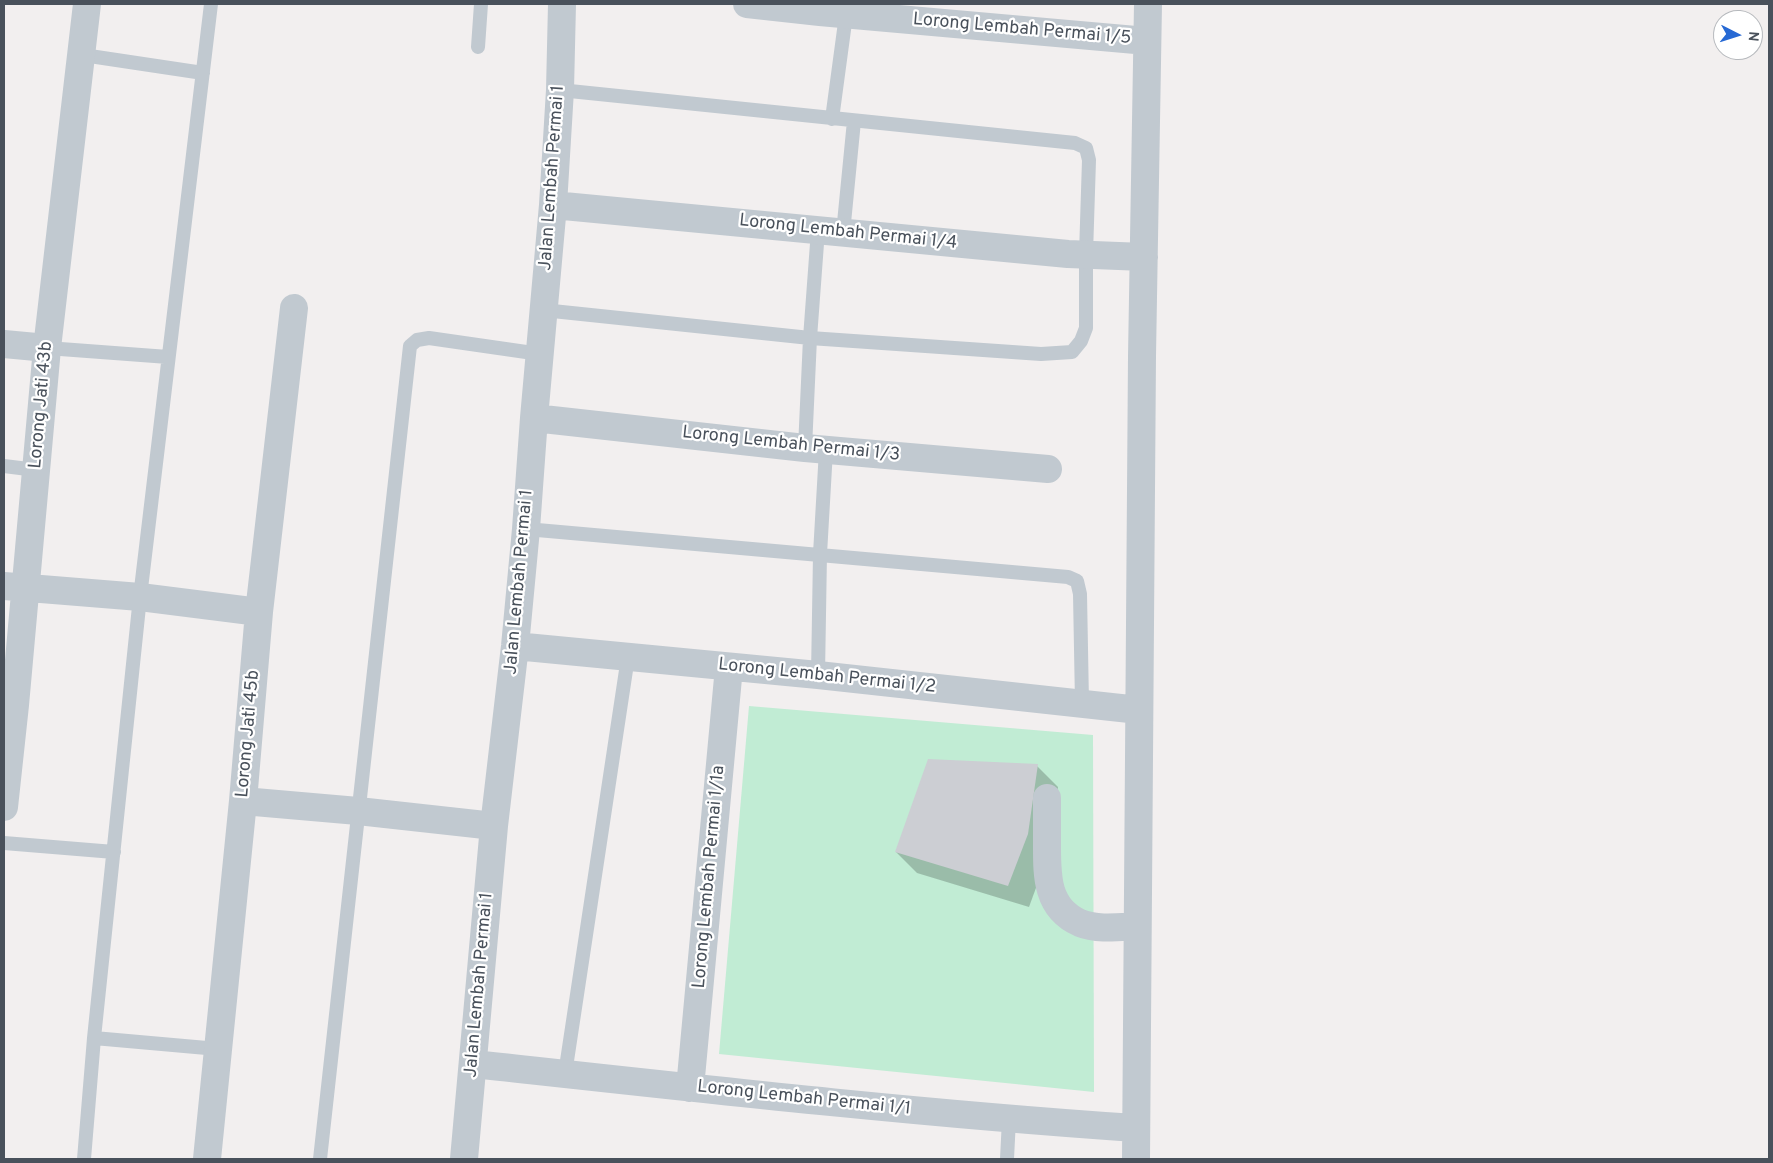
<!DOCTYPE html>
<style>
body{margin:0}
#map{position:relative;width:1773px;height:1163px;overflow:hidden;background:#f2efef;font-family:Overpass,sans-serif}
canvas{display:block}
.frame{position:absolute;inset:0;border:5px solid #49515b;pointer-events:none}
.north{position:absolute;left:1713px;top:10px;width:50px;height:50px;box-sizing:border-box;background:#fff;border:1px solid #b6b9bd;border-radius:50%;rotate:95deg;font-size:14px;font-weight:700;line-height:20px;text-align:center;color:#49515b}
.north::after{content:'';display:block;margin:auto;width:18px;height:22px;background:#2769d4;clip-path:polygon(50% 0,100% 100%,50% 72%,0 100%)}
</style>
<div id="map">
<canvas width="1773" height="1163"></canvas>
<div class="frame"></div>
<div class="north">N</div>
</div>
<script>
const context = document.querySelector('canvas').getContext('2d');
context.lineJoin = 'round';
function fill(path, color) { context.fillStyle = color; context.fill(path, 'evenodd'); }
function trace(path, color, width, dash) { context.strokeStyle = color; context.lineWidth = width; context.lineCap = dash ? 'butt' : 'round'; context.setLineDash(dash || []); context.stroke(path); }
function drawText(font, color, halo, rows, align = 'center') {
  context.font = font + ' Overpass,sans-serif'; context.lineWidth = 4.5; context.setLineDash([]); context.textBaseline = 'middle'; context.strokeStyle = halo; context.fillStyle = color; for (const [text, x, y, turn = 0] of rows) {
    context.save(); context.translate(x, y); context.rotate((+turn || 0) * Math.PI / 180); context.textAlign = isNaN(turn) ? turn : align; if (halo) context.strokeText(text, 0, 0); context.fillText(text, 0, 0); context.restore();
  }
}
fill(new Path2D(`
 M749,706l344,29 1,357 -375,-38z`), '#c1ecd4');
fill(new Path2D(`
 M1037,766l21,21 -10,68 -19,52 -112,-34 -21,-21z`), '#0003');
fill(new Path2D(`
 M928,759l110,5 -10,70 -20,52 -113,-34z`), '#ccced3');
trace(new Path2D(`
 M478,47l3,-43
 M83,55l120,18
 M832,119l14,-104
 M843,233l11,-112
 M543,310l267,28 231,16 31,-2 9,-11 5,-13v-74l3,-94 -3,-12 -11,-5 -515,-53
 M47,348l121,9
 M805,448l5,-110 8,-108
 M4,466l32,4
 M526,529l542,48 9,4 3,13 2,109
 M818,675l2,-121 6,-104
 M4,843l110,9
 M94,1038l124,11
 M565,1074l63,-417
 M84,1159l10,-121 46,-441 71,-593
 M320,1159l90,-813 7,-6 12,-2 111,16
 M1007,1159l2,-40`), '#c1c9d0', 14);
trace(new Path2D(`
 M747,4l73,8 327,29
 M553,205l515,49 76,3
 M4,344l43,4
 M534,418l271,30 243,21
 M4,586l136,11 119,15
 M515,646l303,29 321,35
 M1047,798c0,15 0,31 0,46 0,31 -1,64 33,79 17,7 39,4 57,3
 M243,801l115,10 136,15
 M4,807l11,-102 32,-357 40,-344
 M474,1064c220,24 440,49 661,64
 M690,1088l39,-421
 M207,1159l36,-358 16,-189 35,-304
 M464,1159l30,-333 21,-180 11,-117 8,-111 19,-213 7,-115 2,-86
 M1136,1159l6,-803 6,-352`), '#c1c9d0', 28);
drawText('18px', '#49515b', '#fff', [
 ["Lorong Lembah Permai 1/5",1022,30,5],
 ["Jalan Lembah Permai 1",553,178,-86],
 ["Lorong Lembah Permai 1/4",848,233,6],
 ["Lorong Jati 43b",42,405,-85],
 ["Lorong Lembah Permai 1/3",791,445,6],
 ["Jalan Lembah Permai 1",520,582,-85],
 ["Lorong Lembah Permai 1/2",827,677,6],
 ["Lorong Jati 45b",249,734,-85],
 ["Lorong Lembah Permai 1/1a",710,877,-85],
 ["Jalan Lembah Permai 1",480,985,-85],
 ["Lorong Lembah Permai 1/1",804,1099,6]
]);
</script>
